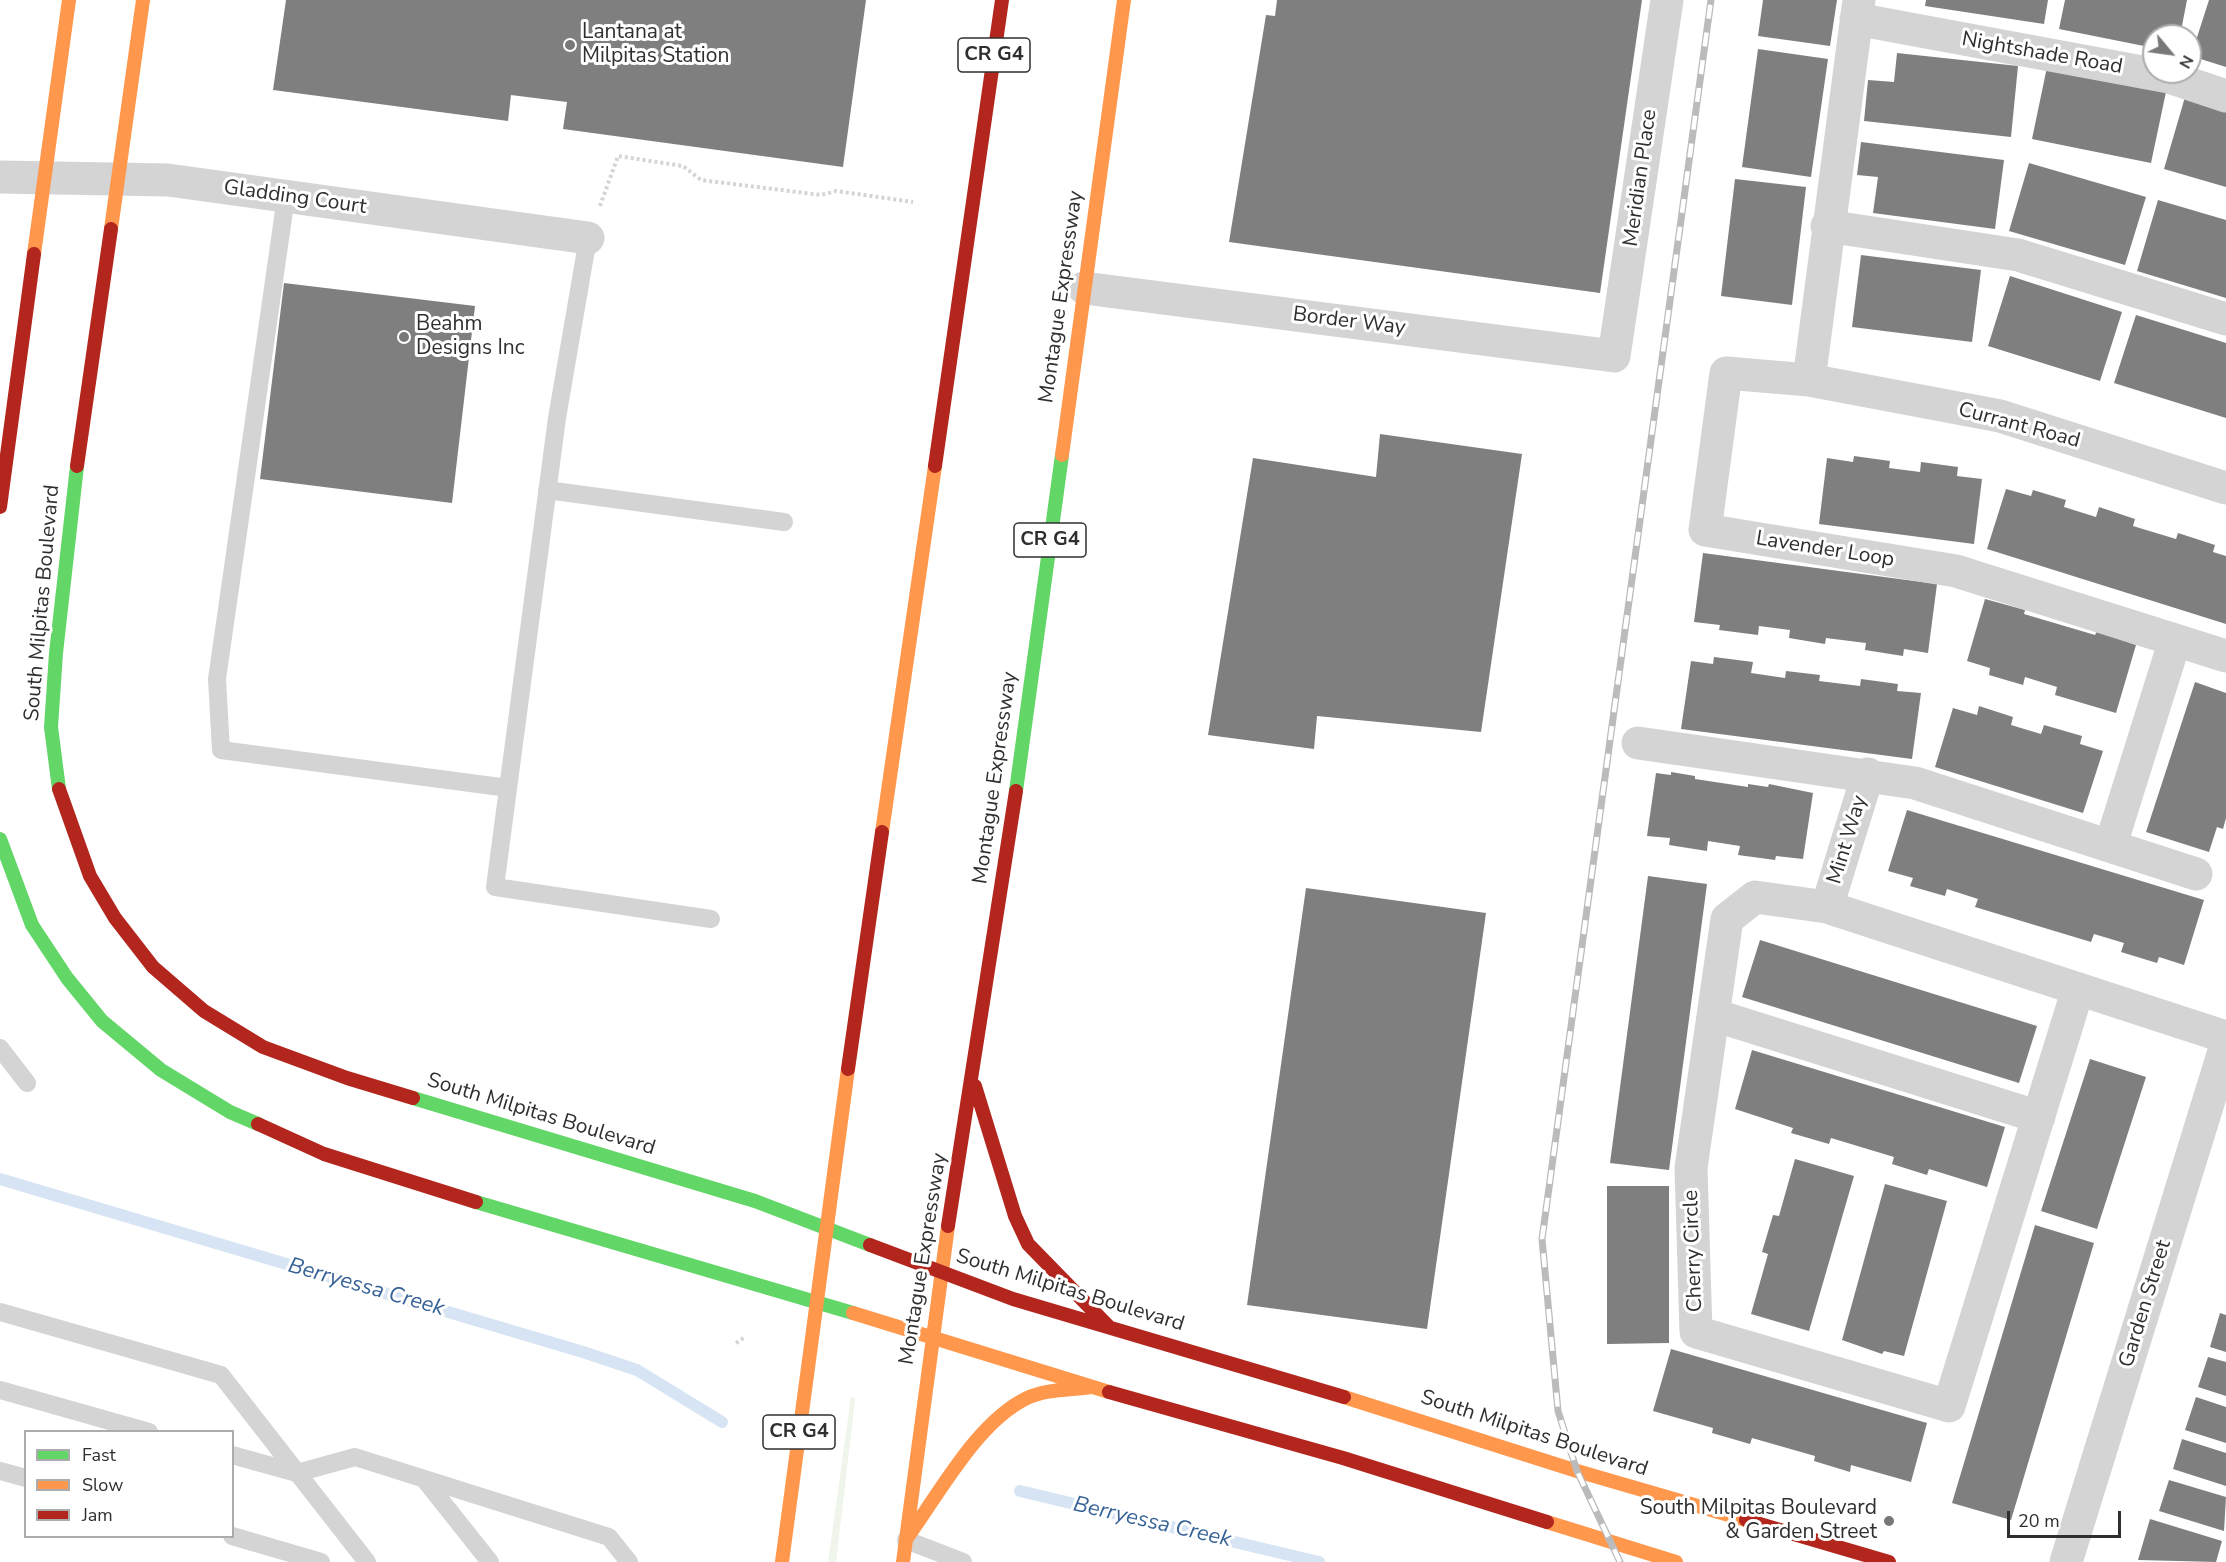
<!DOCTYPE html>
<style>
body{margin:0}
#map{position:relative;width:2226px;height:1562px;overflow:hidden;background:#fff;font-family:"Nunito Sans",sans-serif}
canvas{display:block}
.legend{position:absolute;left:24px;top:1430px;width:210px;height:108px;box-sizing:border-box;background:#fff;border:2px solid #acacac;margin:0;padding:8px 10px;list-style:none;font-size:18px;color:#2f2f2f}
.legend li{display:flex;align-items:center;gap:12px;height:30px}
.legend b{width:30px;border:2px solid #acacac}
.north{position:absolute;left:2142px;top:24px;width:60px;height:60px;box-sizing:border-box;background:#fff;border:2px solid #acacac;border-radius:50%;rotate:119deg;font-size:16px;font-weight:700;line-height:24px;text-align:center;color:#2f2f2f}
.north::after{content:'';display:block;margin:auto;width:21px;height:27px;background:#787878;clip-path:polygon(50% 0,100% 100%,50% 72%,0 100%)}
.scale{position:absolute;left:2007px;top:1511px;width:114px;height:27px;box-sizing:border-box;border:3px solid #2f2f2f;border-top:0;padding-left:8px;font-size:18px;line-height:21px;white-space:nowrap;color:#2f2f2f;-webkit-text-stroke:4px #fff;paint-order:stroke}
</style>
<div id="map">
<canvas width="2226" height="1562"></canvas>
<ul class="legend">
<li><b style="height:8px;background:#63d668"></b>Fast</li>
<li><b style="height:8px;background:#ff974d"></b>Slow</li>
<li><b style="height:8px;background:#b3261e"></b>Jam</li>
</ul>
<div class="north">N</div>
<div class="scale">20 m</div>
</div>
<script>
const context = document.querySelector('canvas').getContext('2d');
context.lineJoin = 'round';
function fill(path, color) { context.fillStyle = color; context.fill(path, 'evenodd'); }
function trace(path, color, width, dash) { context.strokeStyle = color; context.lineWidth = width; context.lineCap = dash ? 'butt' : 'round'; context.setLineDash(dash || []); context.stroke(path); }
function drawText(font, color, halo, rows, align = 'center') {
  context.font = font + ' "Nunito Sans",sans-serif'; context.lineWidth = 6; context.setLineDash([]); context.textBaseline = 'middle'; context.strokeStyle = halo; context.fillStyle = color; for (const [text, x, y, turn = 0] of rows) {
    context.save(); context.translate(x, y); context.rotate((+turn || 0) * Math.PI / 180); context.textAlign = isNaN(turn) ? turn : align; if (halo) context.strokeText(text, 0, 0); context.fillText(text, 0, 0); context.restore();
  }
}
fill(new Path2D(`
 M851,1397l4,1v3l-19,161h-8z`), '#eff5eb');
trace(new Path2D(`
 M0,1179l583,173 54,18 85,52
 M1020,1491l299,71`), '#d7e4f3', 12);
fill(new Path2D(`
 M286,0h580l-23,167 -280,-38 4,-27 -56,-7 -3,26 -235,-31z
 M1277,0h365l-42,293 -371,-51 37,-227 9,1z
 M1763,0h74l-7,46 -72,-10z
 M1926,0h122l-4,24 -119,-18z
 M2065,0h122l-7,36h-26v12l-95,-19z
 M2209,0h17v67l-35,-11z
 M1758,49l70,10 -17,118 -69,-10z
 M1897,53l121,13 -7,71 -147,-16 4,-41 26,2z
 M2047,67l119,25 -15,71 -119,-24z
 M2185,97l41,12v78l-62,-18z
 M1861,142l143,18 -9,69 -122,-16 5,-36 -21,-2z
 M2029,163l117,34 -21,68 -116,-34z
 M1735,179l71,8 -14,118 -71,-9z
 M2158,200l68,20v78l-89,-27z
 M1861,255l120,15 -9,72 -120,-15z
 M2010,276l112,36 -22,69 -112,-35z
 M284,283l191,23 -23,197 -192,-24z
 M2136,315l90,28v75l-112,-35z
 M1380,434l142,20 -41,278 -164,-16 -3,33 -106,-14 45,-277 123,19z
 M1854,456l36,5 -1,7 31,4 1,-10 37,5 -1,9 25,3 -8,65 -155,-20 8,-66 26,4z
 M2006,489l25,7 2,-6 33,10 -2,7 32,10 3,-10 36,12 -2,7 43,13 2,-6 37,12 -2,7 13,4v68l-239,-75z
 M1703,553l234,31 -9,69 -24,-4 -1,7 -38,-6 1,-7 -40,-5 -1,6 -36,-6 1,-8 -31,-4 -1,9 -39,-5 1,-5 -26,-3z
 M1985,599l40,11 -1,4 71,21 2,-4 39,14 -20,68 -61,-18 2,-8 -32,-10 -2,8 -34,-10 1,-7 -23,-7z
 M1714,657l39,5 -2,11 34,5 1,-7 34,4 -1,6 41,5 1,-7 37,5 -1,7 24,2 -9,66 -231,-30 10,-68 22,3z
 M2195,682l31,11v125l-3,11 -6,-2 -8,25 -63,-20z
 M1979,706l34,11 -2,8 30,9 3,-9 38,11 -2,8 23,7 -20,62 -148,-46 18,-59 24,7z
 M1671,772l24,4v3l53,8v-3l20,3 1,-3 44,9 -10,66 -27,-3 -1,4 -37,-5 2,-9 -32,-5 -1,10 -38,-6 1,-7 -23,-2 9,-63 15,2z
 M1907,810l297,90 -20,65 -25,-8 -2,6 -36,-11 3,-9 -30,-9 -3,8 -116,-35 3,-8 -31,-10 -2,7 -35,-10 3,-8 -25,-7z
 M1648,876l59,8 -38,286 -59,-7z
 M1306,888l180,25 -59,416 -180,-24z
 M1760,940l277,86 -18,57 -277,-86z
 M1752,1050l253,77 -18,60 -58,-18 -2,6 -35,-11 2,-7 -63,-19 -2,6 -38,-11 2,-5 -58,-19z
 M2090,1059l56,18 -49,152 -56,-18z
 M1795,1159l59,17 -45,155 -58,-17 17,-60 -6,-2 11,-37 6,1z
 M1885,1184l62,17 -43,155 -20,-5 -2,3 -40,-14z
 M1607,1186h62v157l-62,1z
 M2035,1225l59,18 -83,277 -59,-17z
 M2220,1313l6,2v37l-16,-5z
 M1671,1349l256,74 -16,59 -60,-17 -1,7 -36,-11 1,-5 -63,-18 -2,6 -38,-11 1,-5 -60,-17z
 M2208,1357l18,5v34l-28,-9z
 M2196,1397l30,10v36l-41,-13z
 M2182,1439l44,14v33l-53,-17z
 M2169,1480l57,17 -2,34 -65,-20z
 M2150,1519l72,22 -6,21 -78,-2z`), '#7f7f7f');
trace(new Path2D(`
 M600,206l18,-50 65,10 18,14 120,15 15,-4 77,11
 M736,1343l9,-6`), '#d4d4d4', 4, [3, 3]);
trace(new Path2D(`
 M286,197l-69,482 4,71 287,38
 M588,238l-31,180 -62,469 216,32
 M547,490l237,32
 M0,1048l27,35
 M0,1312l221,63 146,187
 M0,1390l149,42
 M232,1455l65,18 58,-16 254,80 20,25
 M0,1471l26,7
 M424,1479l66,83
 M232,1536l89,26
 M906,1540l57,22`), '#d4d4d4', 18);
trace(new Path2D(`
 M1856,19l313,58 57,19
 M0,177l168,3 420,58
 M1827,226l191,29 208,64
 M1084,288l530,68 53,-356
 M1809,380l50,-380
 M2226,488l-226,-72 -191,-36 -83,-7 -21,157 251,41 270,85
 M1638,743l277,40 281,91
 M2111,844l64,-204
 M1827,907l41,-133
 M2078,989l-129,417 -253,-74 -5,-164 36,-249 28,-22 72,10 399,130
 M1714,1015l325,102
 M2066,1562l160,-517`), '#d4d4d4', 33);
trace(new Path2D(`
 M59,789l-8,-62 5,-74 21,-187
 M1016,791l46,-336
 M0,839l32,86 35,53 35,43 59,49 69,42 28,12
 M413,1098l342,103 115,44
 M476,1202l377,111`), '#63d668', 14);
trace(new Path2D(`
 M111,229l32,-229
 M34,254l35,-254
 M1062,455l62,-455
 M882,832l53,-366
 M853,1313l256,79
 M1344,1397l233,74 169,49
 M1547,1522l129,40
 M907,1538c32,-44 70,-116 120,-140 19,-9 43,-8 64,-11
 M782,1562l66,-493
 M903,1562l45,-336`), '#ff974d', 14);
trace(new Path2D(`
 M77,466l34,-237
 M935,466l67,-466
 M0,507l34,-253
 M59,789l31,87 25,42 38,49 51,44 59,36 84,31 66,20
 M848,1069l34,-237
 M975,1086l40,130 13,28 80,82
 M258,1124l66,30 152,48
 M948,1226l68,-435
 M870,1245l143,54 331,98
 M1109,1392l234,66 204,64
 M1746,1520l143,42`), '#b3261e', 14);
const rail = new Path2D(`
 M1620,1562l-43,-91 -19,-60 -16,-172 169,-1239`);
trace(rail, '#bbb', 7);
trace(rail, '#fff', 4.5, [14]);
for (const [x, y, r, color] of [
 [570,45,6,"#787878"],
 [404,337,6,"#787878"],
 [1889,1521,6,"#787878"]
]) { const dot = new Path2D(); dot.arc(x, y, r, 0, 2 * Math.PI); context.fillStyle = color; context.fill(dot); trace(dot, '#fff', 2); }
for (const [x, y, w] of [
 [994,55,72],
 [1050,540,72],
 [799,1432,72]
]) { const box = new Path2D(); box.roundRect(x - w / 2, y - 17, w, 34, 4.5); context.fillStyle = '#fff'; context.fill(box); trace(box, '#2f2f2f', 1.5); }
drawText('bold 20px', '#2f2f2f', null, [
 ["CR G4",994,55],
 ["CR G4",1050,540],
 ["CR G4",799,1432]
]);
drawText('21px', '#2f2f2f', '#fff', [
 ["Lantana at",582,33],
 ["Milpitas Station",582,57],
 ["Beahm",416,325],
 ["Designs Inc",416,349],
 ["South Milpitas Boulevard",1877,1509,"right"],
 ["& Garden Street",1877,1533,"right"]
], 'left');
drawText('21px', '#2f2f2f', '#fff', [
 ["Nightshade Road",2042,54,10],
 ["Meridian Place",1641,178,-82],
 ["Gladding Court",295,198,8],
 ["Montague Expressway",1062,297,-82],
 ["Border Way",1349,322,7],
 ["Currant Road",2019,426,15],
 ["Lavender Loop",1825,550,9],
 ["South Milpitas Boulevard",43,603,-85],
 ["Montague Expressway",996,778,-82],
 ["Mint Way",1848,840,-73],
 ["South Milpitas Boulevard",541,1115,17],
 ["Cherry Circle",1694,1251,-92],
 ["Montague Expressway",924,1259,-81],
 ["South Milpitas Boulevard",1070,1291,17],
 ["Garden Street",2146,1304,-73],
 ["South Milpitas Boulevard",1534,1434,18]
]);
drawText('italic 22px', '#376296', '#fff', [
 ["Berryessa Creek",366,1288,16],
 ["Berryessa Creek",1152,1523,13]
]);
</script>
